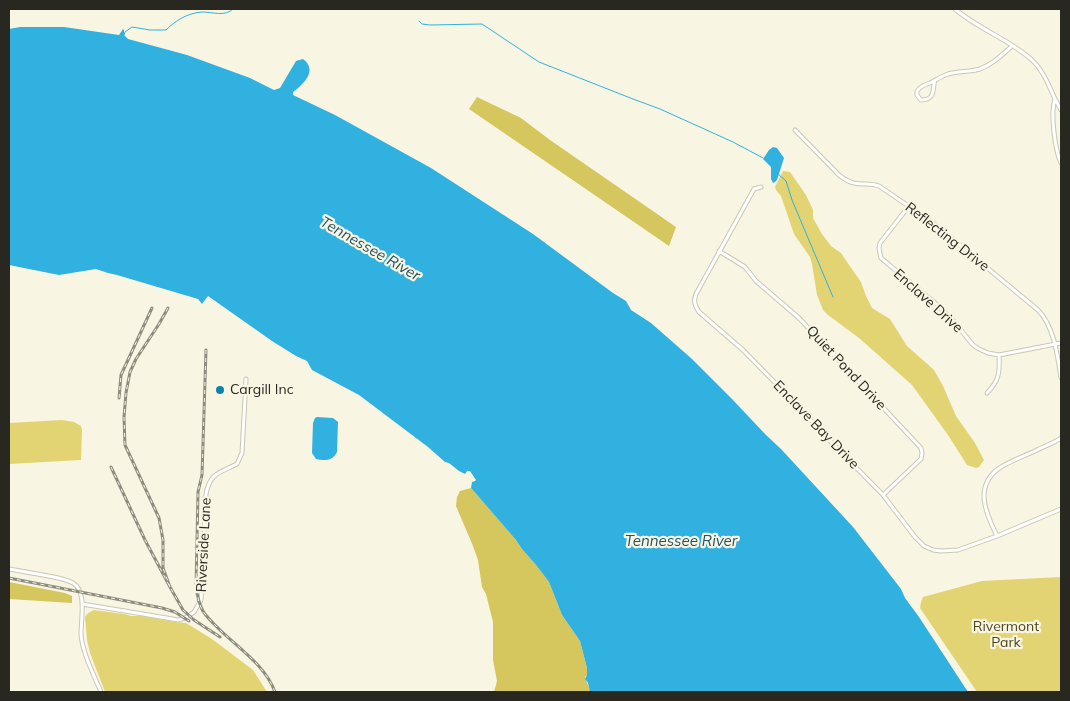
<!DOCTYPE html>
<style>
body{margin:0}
#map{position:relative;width:1070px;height:701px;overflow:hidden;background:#f8f5e2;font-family:Mulish,sans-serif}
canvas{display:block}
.frame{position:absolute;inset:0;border:10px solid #282720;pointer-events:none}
</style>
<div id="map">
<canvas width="1070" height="701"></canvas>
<div class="frame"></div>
</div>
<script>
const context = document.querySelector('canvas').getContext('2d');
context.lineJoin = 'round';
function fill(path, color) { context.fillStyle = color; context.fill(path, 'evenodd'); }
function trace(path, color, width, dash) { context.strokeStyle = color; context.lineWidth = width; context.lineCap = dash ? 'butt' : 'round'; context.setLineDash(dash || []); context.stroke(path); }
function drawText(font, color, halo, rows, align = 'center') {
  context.font = font + ' Mulish,sans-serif'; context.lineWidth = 4.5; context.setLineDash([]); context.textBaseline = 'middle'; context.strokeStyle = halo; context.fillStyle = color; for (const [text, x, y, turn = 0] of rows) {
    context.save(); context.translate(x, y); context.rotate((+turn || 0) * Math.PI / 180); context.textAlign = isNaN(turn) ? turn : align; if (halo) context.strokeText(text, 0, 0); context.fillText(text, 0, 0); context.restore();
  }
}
fill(new Path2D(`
 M783,171l7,1 16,23 7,15v8l9,16 9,12 10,7 6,9 14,20 5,14 6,12 18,11 17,27 27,24 9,16 13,30 19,27 9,17 -5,7 -3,1 -9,-3 -19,-30 -36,-50 -53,-47 -31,-23 -5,-5 -6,-15 -5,-31 -2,-7 -16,-23 -13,-38 -5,-6 -1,-3z
 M62,420l12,2 7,4 1,4 -1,30 -72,4v-41z
 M1061,577v115h-84l-57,-84 1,-6 2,-5 59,-16z
 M94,610l30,4 7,2h11l33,6 11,1 26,16 41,31 14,22h-162l-15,-39 -3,-13 -2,-23 3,-4z`), '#e3d473');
fill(new Path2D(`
 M477,97l44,21 29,22 126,87 -7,19 -200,-137z
 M471,488l45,52 6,9 14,16 13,17 13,33 18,26 7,27v7l-2,2c1,5 5,10 5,15h-96l3,-11 -4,-21v-38l-7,-28 -4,-7 -4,-27 -5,-14 -17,-40 1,-9 3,-6z
 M9,582l56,11 7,3v7l-63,-4z`), '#d6c65e');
fill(new Path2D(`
 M20,27h44l55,8 4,-6 1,1v5l4,4 59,16 63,23 24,12 6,-2 16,-27 7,-2c15,11 1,25 -10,33v3l42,20 96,53 102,66 80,59 13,8 5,9 20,13 41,36 40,40 34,36 15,14 72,78 48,62 4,9 14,19 49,75h-378l-2,-9 -3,-4 2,-4v-7l-7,-27 -18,-26 -13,-33 -13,-17 -14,-16 -6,-9 -45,-52 1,-6 3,-1 1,-1 -6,-9h-3l-2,3 -6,-3 -10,-8 -4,-1 -17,-15 -69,-52 -47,-25 -5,-9 -11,-5 -24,-15 -64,-45 -6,8 -4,-5 -81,-24 -9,-2 -12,-4 -37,6 -50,-10v-236z
 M773,147l4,1 7,10 -7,22 -2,2 -2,1 -2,-4v-12l-8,-8 6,-9z
 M317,417l16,1 5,4 -1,30c-4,9 -13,9 -21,7l-4,-6 1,-30 2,-5z`), '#30b1df');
trace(new Path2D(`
 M419,21l3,3 8,1 52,-1 57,38 94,37 27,10 73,33 30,16
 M124,35l1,-3 7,-5 18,3h16c10,-10 22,-17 36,-18 11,0 23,5 31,-3
 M778,174l8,7 6,19 41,97`), '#30b1df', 1);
const street = new Path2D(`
 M955,9c23,20 54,30 77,51 11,10 17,26 23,39
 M935,80c-3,9 1,20 -14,20l-4,-5v-4c4,-5 7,-6 13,-8 6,-3 12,-7 18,-9 10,-3 21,-2 32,-5 13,-5 22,-14 32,-23
 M1061,110l-6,-11c-5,14 0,51 6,64
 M795,130l44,45c5,4 9,7 15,8 9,2 16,0 25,3l53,36 106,88c16,16 20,47 23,68
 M761,187l-7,2 -58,105c-3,7 -1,12 3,18l44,38 45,46 44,47 51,52 32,42 9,9 9,4 8,1 17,-1 39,-14 64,-27
 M909,206l-29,37 -1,5 2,10 54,45 17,16 21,26 6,4 9,4 11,2 62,-12
 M719,251l26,16 11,14 43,37 122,130 1,5 -1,6 -38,36
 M987,393c12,-12 13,-21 12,-38
 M997,536c-11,-22 -23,-49 1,-67 11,-8 27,-13 39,-19 8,-4 17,-7 24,-12
 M9,569c11,2 23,4 34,6 10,2 21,3 30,8 14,8 8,36 8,51 1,18 13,41 20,58
 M82,604l55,9 41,7 7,-2 9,-6 7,-12 5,-106c4,-21 13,-21 31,-30l5,-11 4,-74`);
trace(street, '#cac7b5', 5);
trace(street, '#fff', 3);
const rail = new Path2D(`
 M168,308l-9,16 -23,35 -6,13 -4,21 -2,24 1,28 34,73 4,22v28l7,19
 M206,350l-4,125 -4,17 -2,96c2,9 3,19 9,26 3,4 7,8 10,11 21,22 49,38 60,67
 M119,398l2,-23 31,-67
 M111,467l34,73 25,47 13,23 11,10 26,17
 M9,578l153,30 13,4 14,9`);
trace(rail, '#8e8c7f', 3);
trace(rail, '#f8f5e2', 1, [4]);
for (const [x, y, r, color] of [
 [220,390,5,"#0e83a9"]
]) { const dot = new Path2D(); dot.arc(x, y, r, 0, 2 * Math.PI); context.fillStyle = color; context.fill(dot); trace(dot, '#f8f5e2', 2); }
drawText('14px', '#282720', '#f8f5e2', [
 ["Reflecting Drive",947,237,38],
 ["Enclave Drive",928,301,42],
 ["Quiet Pond Drive",846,368,47],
 ["Enclave Bay Drive",816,425,46],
 ["Riverside Lane",204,545,-87]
]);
drawText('14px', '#282720', '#f8f5e2', [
 ["Cargill Inc",230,390]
], 'left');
drawText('14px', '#4d461b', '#f8f5e2', [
 ["Rivermont",1006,627],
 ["Park",1006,643]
]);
drawText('italic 15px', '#225468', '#f8f5e2', [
 ["Tennessee River",370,249,30],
 ["Tennessee River",681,541]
]);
</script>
